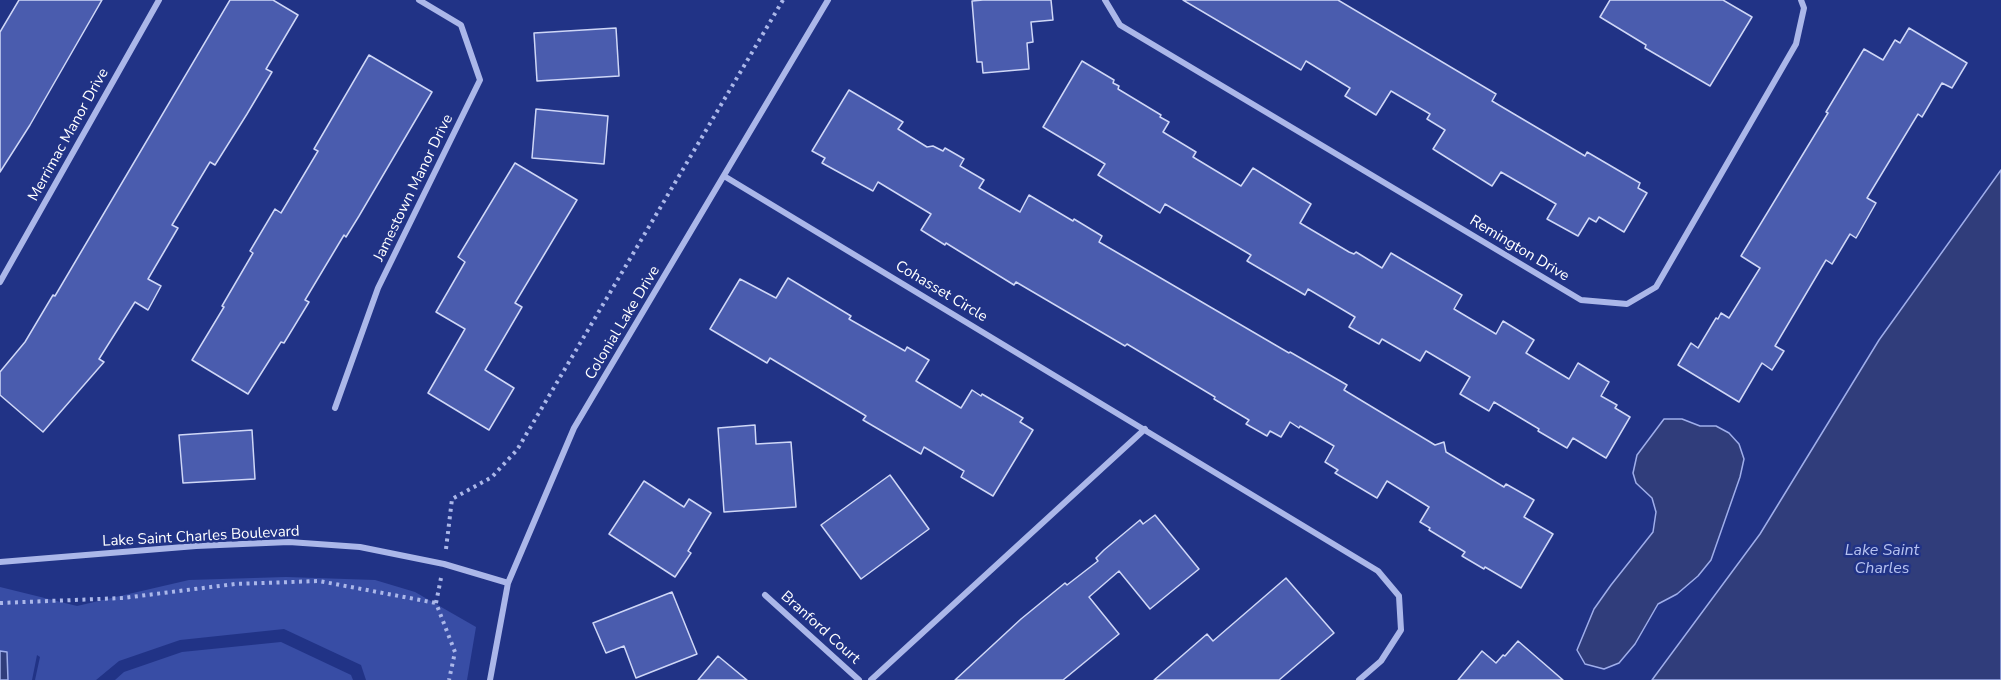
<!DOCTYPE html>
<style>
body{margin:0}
canvas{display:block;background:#213386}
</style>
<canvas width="2001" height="680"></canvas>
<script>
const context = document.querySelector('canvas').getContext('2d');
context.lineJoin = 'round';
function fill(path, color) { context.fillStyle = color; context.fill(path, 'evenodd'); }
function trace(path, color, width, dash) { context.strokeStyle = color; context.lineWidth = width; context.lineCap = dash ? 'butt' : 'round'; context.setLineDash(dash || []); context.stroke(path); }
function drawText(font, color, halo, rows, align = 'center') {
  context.font = font + ' "Nunito Sans",sans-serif'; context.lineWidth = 5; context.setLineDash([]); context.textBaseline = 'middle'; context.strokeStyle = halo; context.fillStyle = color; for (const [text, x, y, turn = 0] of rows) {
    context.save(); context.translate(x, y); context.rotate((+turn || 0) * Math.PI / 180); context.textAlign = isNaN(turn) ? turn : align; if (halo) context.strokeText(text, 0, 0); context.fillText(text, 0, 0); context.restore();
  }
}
fill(new Path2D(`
 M286,577l89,3 40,12 61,35 -9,53h-101l-5,-15 -77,-36 -104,11 -61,21 -23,19h-61l5,-23 -3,-2 -5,25h-32v-93l77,19 112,-26z
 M281,642l70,33 2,5h-238l9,-8 58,-20z`), '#384da5');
const water = new Path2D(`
 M2001,170v510h-349l108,-146 119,-194z
 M1664,419h18l18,7h16l13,7 10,11 5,15 -4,18 -29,83 -13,16 -21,18 -19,10 -23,40 -16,19 -15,6 -19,-5 -8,-14 17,-41 17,-24 42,-53 3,-20 -4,-14 -16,-15 -3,-10 4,-18z
 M0,651l7,1 1,28h-8z`);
fill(water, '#303d7b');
trace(water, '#9faeeb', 1.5);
const building = new Path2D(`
 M19,0h83l-72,125 -30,47v-140z
 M230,0h43l25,15 -32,54 6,3 -25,42 -32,51 -5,-3 -38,63 6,3 -30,51 13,7 -13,24 -13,-8 -36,57 5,3 -61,70 -43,-37v-23l25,-30 28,-47 2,1z
 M983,0h68l2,20 -22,2 2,20 -6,1 2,26 -46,4 -1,-11h-5l-5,-61z
 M1183,0h155l158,94 -4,7 93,55 2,-4 53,31 -2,5 9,5 -23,39 -25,-15 -3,5 -7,-4 -11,18 -31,-17 9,-15 -55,-32 -9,14 -59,-37 12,-19 -18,-11 3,-5 -39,-23 -15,24 -31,-19 5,-8 -44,-27 -5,9z
 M1610,0h113l29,17 -42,69 -65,-38 1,-3 -46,-28z
 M616,28l3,48 -82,5 -3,-48z
 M1909,28l58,35 -15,25 -10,-5 -20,34 -4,-3 -51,84 9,5 -20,35 -6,-4 -18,30 -6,-4 -51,86 9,5 -12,19 -10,-7 -23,39 -61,-37 13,-22 7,5 18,-30 2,1 3,-6 8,5 31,-50 -19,-12 87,-143 -2,-1 38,-63 19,11 12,-20 5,3z
 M369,55l63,37 -73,124 -13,21 -2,-2 -39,65 4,2 -25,41 -3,-1 -33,52 -56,-34 32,-53 -2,-1 31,-53 -3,-2 25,-42 6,4 37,-62 -4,-2z
 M1082,61l32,19 -1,3 6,3 -1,3 43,26 -1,2 9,5 -6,10 33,20 -3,5 48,29 12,-18 58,36 -11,19 49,29 5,2 2,-2 26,16 9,-15 71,42 -8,14 42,25 7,-13 31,19 -8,13 43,26 9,-16 31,19 -8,14 16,9 -2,3 15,9 -24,41 -33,-20 -6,10 -29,-17 1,-2 -45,-27 -5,9 -29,-17 10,-17 -44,-26 -6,10 -38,-22 -3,5 -30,-17 6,-10 -47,-28 -3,6 -58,-34 4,-6 -86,-51 -5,9 -62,-38 7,-11 -62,-37z
 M849,90l54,32 -5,7 29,18 6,-1 10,5 2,-3 19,11 -4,7 24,14 -5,8 41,24 9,-17 44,26 1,-2 28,17 -3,6 190,111 1,-1 57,33 -3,5 91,55 9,-3 2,10 58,35 2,-3 28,16 -10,17 29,17 -32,54 -36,-21 -1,2 -22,-13 3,-4 -36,-22 1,-2 -10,-6 9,-15 -42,-26 -10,17 -42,-25 3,-3 -13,-8 9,-16 -34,-20 -1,2 -9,-6 -9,15 -11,-6 -3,5 -21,-12 3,-4 -35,-21 1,-2 -88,-53 -2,2 -109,-64 -2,3 -68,-42 -1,2 -24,-15 10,-16 -53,-32 -5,9 -51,-28 3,-5 -13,-7z
 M536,109l72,7 -4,48 -72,-6z
 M515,163l62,37 -62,103 7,4 -37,63 29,18 -25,42 -61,-37 37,-64 -29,-17 29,-50 -7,-5z
 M788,278l63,38 -2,3 56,32 2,-4 22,13 -13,21 45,27 11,-18 9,6 1,-2 41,24 -3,4 13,8 -40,66 -32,-19 3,-6 -40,-24 -3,7 -58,-34 3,-4 -96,-58 -3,5 -57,-34 30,-50 36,19z
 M755,425l1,19 35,-2 5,65 -72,5 -6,-84z
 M252,430l3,49 -72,4 -4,-48z
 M890,475l39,54 -68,50 -40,-54z
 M644,481l40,26 5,-8 22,14 -23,38 3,2 -16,24 -66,-43z
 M1155,515l44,54 -49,40 -31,-38 -30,26 30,37 -56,46h-108l66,-61 44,-36 2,2 31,-24 -2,-3 8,-8 36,-30 3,4z
 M1286,578l48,55 -55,47h-125l53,-46 6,7z
 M672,592l25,62 -61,24 -12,-32 -18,7 -13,-30z
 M1518,641l45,39h-105l24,-29 14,12 7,-8 2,1z
 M718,656l29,24h-49z`);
fill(building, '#4a5cae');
trace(building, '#cfd7f7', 1.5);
trace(new Path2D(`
 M446,549l6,-50 40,-22 25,-27 266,-450
 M441,578l-5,25 19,49 -6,28
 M0,603l123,-5 112,-14 84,-3 117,22`), '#abb7e9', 4, [3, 4.5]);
trace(new Path2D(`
 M1105,0l15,25 461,275 46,4 29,-17 140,-243 8,-36 -3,-8
 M724,176l654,395 21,25 2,34 -20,31 -22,19
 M0,282l159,-282
 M335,408l43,-120 102,-208 -19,-55 -42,-25
 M0,562l196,-16 93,-4 71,5 84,17 64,19
 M765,595l94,85
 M490,680l18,-97 66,-155 254,-428
 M871,680l274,-251`), '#abb7e9', 6);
drawText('15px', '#fff', '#213386', [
 ["Merrimac Manor Drive",69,135,-61],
 ["Jamestown Manor Drive",414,188,-64],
 ["Remington Drive",1519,249,31],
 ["Cohasset Circle",941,292,31],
 ["Colonial Lake Drive",623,323,-59],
 ["Lake Saint Charles Boulevard",201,537,-3],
 ["Branford Court",820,628,42]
]);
drawText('italic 16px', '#b6c2f1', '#213386', [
 ["Lake Saint",1882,551],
 ["Charles",1882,569]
]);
</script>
